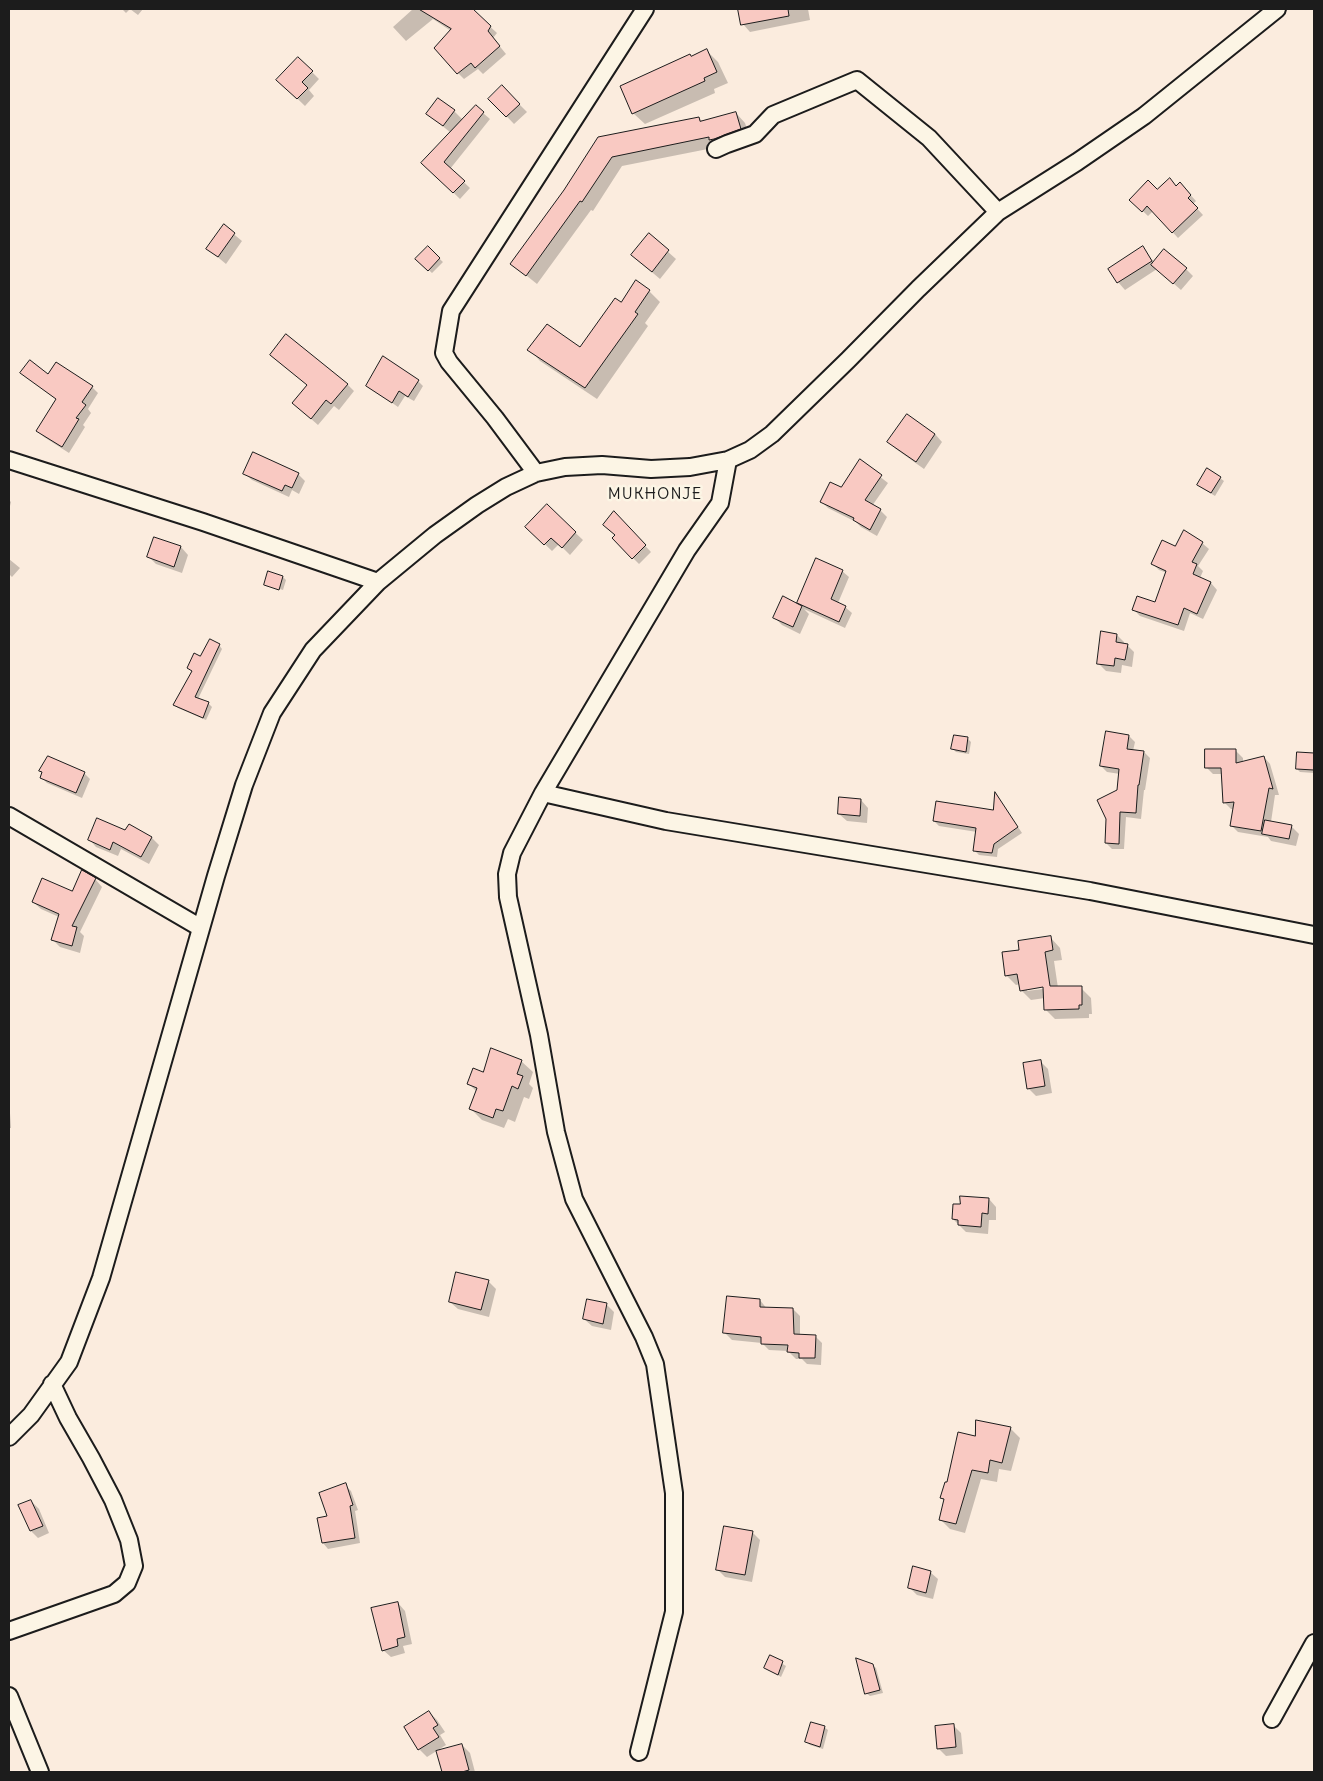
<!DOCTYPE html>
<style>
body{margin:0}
#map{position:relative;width:1323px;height:1781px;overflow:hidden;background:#fbecde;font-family:Delius,sans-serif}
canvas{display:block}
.frame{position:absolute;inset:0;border:10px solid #1c1c1c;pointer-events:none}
</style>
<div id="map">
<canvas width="1323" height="1781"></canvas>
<div class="frame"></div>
</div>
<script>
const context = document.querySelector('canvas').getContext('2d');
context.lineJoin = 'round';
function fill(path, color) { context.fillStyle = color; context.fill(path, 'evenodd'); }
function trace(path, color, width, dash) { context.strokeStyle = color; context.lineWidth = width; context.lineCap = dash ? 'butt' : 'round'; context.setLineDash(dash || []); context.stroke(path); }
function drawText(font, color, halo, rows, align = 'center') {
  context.font = font + ' Delius,sans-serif'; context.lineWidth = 5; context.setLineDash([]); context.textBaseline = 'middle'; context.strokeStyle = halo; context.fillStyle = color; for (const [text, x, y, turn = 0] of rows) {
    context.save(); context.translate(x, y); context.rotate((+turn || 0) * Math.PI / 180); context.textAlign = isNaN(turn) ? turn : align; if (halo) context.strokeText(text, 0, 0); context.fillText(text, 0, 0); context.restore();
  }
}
fill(new Path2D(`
 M122,9h8l-4,4z
 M130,9h13l-5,6z
 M413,9h58l26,24 -4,5 13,16 -23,20 -5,-5 -14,10 -6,-6 -7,-42 -18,-12 -27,22 -13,-14z
 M739,9h69l2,11 -60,12 -7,-8z
 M706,50l12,12 10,21 -14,6 1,4 -70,31 -12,-11 58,-56z
 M312,72l7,7 -10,11 5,6 -9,10 -27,-26z
 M502,87l25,25 -13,12 -24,-25z
 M454,111l9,9 20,-7 7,6 -40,50 20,19 -10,11 -37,-36 28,-30 -23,-19z
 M736,113l9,10 5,15 -32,9 -96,19 -29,45 -2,-1 -54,74 -25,-20 53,-73 33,-53 101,-20 4,4z
 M1177,187l9,3 10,11 -3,3 10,11 -25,23 -25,-27 -5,5 -17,-16z
 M224,226l18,15 -16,23 -18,-15z
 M649,235l27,24 -16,20 -20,-17z
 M428,248l15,14 -11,11 -15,-14z
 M1142,248l12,14 32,7 7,7 -12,14 -24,-21 -32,21 -7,-8z
 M649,291l11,11 -15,21 3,3 -51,73 -57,-38 -11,-12h51l41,-45z
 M22,373l27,2 43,12 6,6 -10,16 3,4 -8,12 2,2 -16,26 -25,-16 -6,-6 19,-31z
 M418,381l5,5 -9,15 -9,-5 -7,11 -31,-22z
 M347,384l7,7 -15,19 -5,-4 -16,19 -17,-15z
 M935,434l7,8 -18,27 -28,-20 -7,-7z
 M860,461l28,22 -16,23 8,4 7,7 -10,19 -16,-9 -5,-5 -28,-14 -7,-7 20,-12z
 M245,474h53l7,7 -6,13 -7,-4 -3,7 -37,-17z
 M1220,478l4,3 -9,15 -13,-8z
 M9,500l2,2 -2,8z
 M547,506l36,34 -13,15 -11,-11 -7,7 -25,-24z
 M614,513l37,39 -12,12 -26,-26 3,-2 -12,-11z
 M155,538l26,9 7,8 -6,18 -26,-9 -7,-7z
 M1202,543l7,6 -11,17 5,5 -3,7 11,5 6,7 -14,29 -13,-6 -6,18 -44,-15 -6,-6 22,-7 11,-30 -8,-3 -6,-6 23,-17z
 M9,559l11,9 -8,9 -3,-3z
 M842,571l7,6 -11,26 7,4 7,6 -7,15 -41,-19 5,5 -9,20 -18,-9 -8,-8 9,-19 19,9 -3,-4z
 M269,573l14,4 3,3 -3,10 -15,-5v2l-3,-2z
 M1117,635l7,7v2l3,1 7,7 -2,15 -10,-2 -1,8 -15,-2 -8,-8z
 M219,645l3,4 -24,50 10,4 4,4 -6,13 -28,-12 -4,-3 19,-33 -5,-4z
 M1129,736l6,6 -2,9 11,1 6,6 -5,32h-1l-3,29 -15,-2 -2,32h-12l-6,-6 12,-52 2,-17 -13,-2 -6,-6z
 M968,739l3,3 -2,12 -13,-2 -4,-4z
 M1236,751l7,7v5l21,-6 6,7 9,31h-4l-4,27 20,4 8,8 -3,12 -25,-5 -3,-4 -30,-5 -7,-7 3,-16h-3l-7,-7 -1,-28h-10l-7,-7z
 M1298,753l16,1v19l-14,-1 -3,-3z
 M40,771l44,2 6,6 -8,19 -35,-15 -6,-6 2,-4z
 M996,794l26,39 -24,16 -1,8 -18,-2 -5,-5 3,-18 -38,-6 -5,-5 60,-10z
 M861,800l7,8 -1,15 -20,-2 -8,-7z
 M126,831l26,7 7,7 -10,19 -28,-15 -3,7 -22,-9 -7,-8z
 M95,879l7,8 -22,45 4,4 -4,17 -20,-6 -7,-7 6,-23 -18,-8 -8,-7 40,-10z
 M1051,938l9,10 2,12 -8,1 4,27h23l10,10 1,16h-3v4l-34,1 -10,-10v-11l-14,2 -10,-10 -1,-6 -4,1 -10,-10 14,-24zM1049,985l1,3 -23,3v-2z
 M521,1061l12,11 -4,12 4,4 -4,11 -5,-2 -9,25 -7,-3 -4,9 -22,-8 -11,-11 6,-17 -8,-8 15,-11z
 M1040,1061l8,8 4,24 -16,3 -8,-8z
 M9,1098l2,30h-2z
 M989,1199l7,8v13h-7l-1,14 -22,-2 -13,-13z
 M488,1281l8,8 -7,28 -31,-8 -8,-7z
 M760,1300l7,9h26l7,7v20h15l7,7 -1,22 -14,-1 -5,-5h-6l-8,-8 -19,-1 -7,-7 -30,-3 -7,-7z
 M607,1305l7,7 -3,18 -19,-4 -8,-7z
 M1010,1428l10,10 -9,33 -12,-2 -2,13 -16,-3 -16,54 -15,-4 -10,-10 5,-18 -4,-3 35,-61z
 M345,1485l6,6 7,19 -3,1 5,32 -32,6 -5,-6 6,-26z
 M31,1501l8,8 10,24 -11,5 -7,-7z
 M752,1532l8,8 -8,42 -27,-5 -8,-8z
 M930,1572l8,7 -5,20 -16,-4 -7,-7z
 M398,1603l7,8 7,33 -9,2 2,7 -14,4 -8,-7z
 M771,1657l15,9 -5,11 -15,-9z
 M872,1665l4,3 7,25 -13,3 -4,-3z
 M429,1712l8,8 8,12 -5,3 6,10 -19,12 -8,-8 -13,-22z
 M954,1726l7,7 2,21 -17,2 -8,-8z
 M824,1727l4,3 -5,19 -13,-4 -4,-3z
 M462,1745l8,8 5,19h-32l-5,-20z`), '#0003');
const building = new Path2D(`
 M419,9h54l18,17 -3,5 12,15 -25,22 -4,-5 -14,11 -23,-26 17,-19z
 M738,9h50l1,7 -48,9z
 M707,49l10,23 -13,6 1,3 -73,33 -12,-28 70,-32 1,2z
 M298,57l15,14 -11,11 6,6 -11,11 -21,-19z
 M502,85l18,19 -14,13 -18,-18z
 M438,98l17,12 -12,16 -17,-12z
 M476,105l8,7 -40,50 21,19 -12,12 -32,-30z
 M736,112l5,17 -27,10 -5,1v-3l-97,20 -30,45 -2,-1 -54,75 -16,-12 54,-74 34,-53 101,-20 1,4z
 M1170,178l6,8 4,-4 11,13 -3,3 10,10 -26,25 -25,-27 -5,6 -13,-12 19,-20 9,9z
 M224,224l11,9 -17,24 -12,-8z
 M649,233l20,17 -17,22 -21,-17z
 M428,246l12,12 -12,13 -13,-12z
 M1143,246l9,15 -35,22 -9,-14z
 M1164,249l23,19 -14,16 -22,-19z
 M636,280l14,10 -15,22 3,2 -53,74 -58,-38 20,-26 33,23 35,-49 6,4z
 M286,334l62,50 -17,20 -5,-4 -15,19 -19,-16 15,-18 -37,-30z
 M383,356l36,24 -11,17 -9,-6 -7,12 -26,-17z
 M30,360l18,14 8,-12 37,24 -11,16 4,3 -10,13 3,1 -17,28 -26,-16 20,-32 -36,-26z
 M907,414l28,20 -19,28 -29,-20z
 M253,452l46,21 -7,15 -7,-3 -3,6 -39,-17z
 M860,459l22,16 -17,25 16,9 -11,21 -17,-10 1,-2 -34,-16 10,-20 11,5z
 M1207,468l14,9 -10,16 -14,-8z
 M547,504l29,28 -14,16 -11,-10 -7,7 -19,-18z
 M614,511l32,34 -14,14 -20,-21 3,-3 -12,-10z
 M1184,530l19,12 -11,20 5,2 -4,10 18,8 -14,32 -13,-6 -6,17 -46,-15 5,-14 18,6 11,-31 -15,-7 11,-24 13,6z
 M154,537l27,9 -7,21 -27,-10z
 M816,558l27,12 -12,29 15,7 -7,16 -42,-19z
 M268,571l15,5 -4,14 -15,-5z
 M783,596l19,10 -9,21 -20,-9z
 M1101,631l16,3 -1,8 12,2 -3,16 -10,-2 -1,8 -17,-2z
 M210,639l10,5 -25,53 14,5 -6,16 -30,-13 19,-34 -5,-3 7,-15 6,3z
 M1106,731l23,4 -2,14 17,2 -5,34h-1l-2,28 -16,-1 -1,32 -14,-1 1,-24 -9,-19 20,-10 2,-21 -19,-3z
 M954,735l14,2 -2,15 -15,-3z
 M1205,749h31v14l28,-7 9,33 -4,-1 -8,43 -31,-5 4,-24 -11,1 -2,-35h-16z
 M1297,752l17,1v17l-18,-1z
 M48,756l37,16 -9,21 -36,-15 2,-6 -3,-1z
 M995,792l23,35 -24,17 -2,9 -19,-2 3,-23 -43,-7 3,-20 57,9z
 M839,797l22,2 -1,17 -22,-2z
 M97,818l28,12 4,-6 23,13 -11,20 -28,-15 -3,8 -22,-10z
 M1265,820l27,5 -3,14 -27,-5z
 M82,870l14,8 -24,48 5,1 -5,19 -21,-6 8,-26 -27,-12 10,-24 30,13z
 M1051,936l2,14 -8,2 5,34h32v19h-3v4l-35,1 -1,-23 -23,4 -3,-17 -12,2 -3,-24 17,-2 -1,-9z
 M491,1048l31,12 -5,14 6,2 -5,13 -6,-3 -9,25 -7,-2 -3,9 -24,-9 8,-21 -10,-4 6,-16 10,4z
 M1041,1060l4,26 -18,3 -4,-26z
 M960,1196l29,2 -1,16 -6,-1 -1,14 -23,-2v-5l-6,-1 1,-15h7z
 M456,1272l33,8 -8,30 -32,-8z
 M727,1296l33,3v8l33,1 1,26 22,1 -1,23h-16v-5l-12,-1 1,-7 -27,-1v-7l-38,-4z
 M587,1299l20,4 -4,21 -20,-5z
 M976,1420l35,7 -9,36 -12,-3 -2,13 -16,-3 -16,54 -17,-4 5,-21 -4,-1 5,-16h2l11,-50 17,4z
 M346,1483l7,22 -3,1 5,32 -33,5 -5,-25 10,-2 -8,-23z
 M31,1500l12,26 -13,5 -12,-26z
 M724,1526l29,5 -8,44 -29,-5z
 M913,1566l18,5 -5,22 -18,-5z
 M398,1602l7,35 -8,2 1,7 -16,5 -11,-43z
 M770,1655l13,6 -5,14 -14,-7z
 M856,1658l17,6 7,26 -15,4z
 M429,1711l9,14 -5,3 6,9 -21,13 -14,-23z
 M811,1722l14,4 -5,21 -15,-5z
 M954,1724l2,23 -19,2 -2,-23z
 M462,1744l7,26 -7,2h-20l-6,-21z`);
fill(building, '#f9c9c2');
trace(building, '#1c1c1c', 1);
const minor = new Path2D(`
 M716,149l11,-5 28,-10 18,-19 84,-35 72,58 69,74
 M9,460l194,62 175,60
 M536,473l-41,-55 -46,-56 -5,-9 7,-42 194,-302
 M543,793l123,28 424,70 224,44
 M9,816l192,112
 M9,1437l22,-22 38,-53 32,-84 115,-402 28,-91 28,-72 41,-63 65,-68 57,-47 42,-30 29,-18 30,-14 29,-6 37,-2 49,4 39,-2 38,-7 22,-10 22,-16 76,-74 70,-71 80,-77 79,-50 67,-46 133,-107
 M9,1631l105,-37 13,-11 7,-17 -5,-26 -16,-40 -22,-42 -23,-40 -16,-34
 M9,1696l31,76
 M1272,1719l42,-76
 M639,1752l35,-140v-119l-19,-129 -11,-27 -70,-138 -18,-67 -17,-97 -31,-138 -1,-23 5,-21 31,-60 144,-243 33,-47 8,-43`);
trace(minor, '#1c1c1c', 20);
trace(minor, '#fcf5e5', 16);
context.letterSpacing = '1px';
drawText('16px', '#1c1c1c', '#fcf5e5', [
 ["MUKHONJE",655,494]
]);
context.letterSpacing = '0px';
</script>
